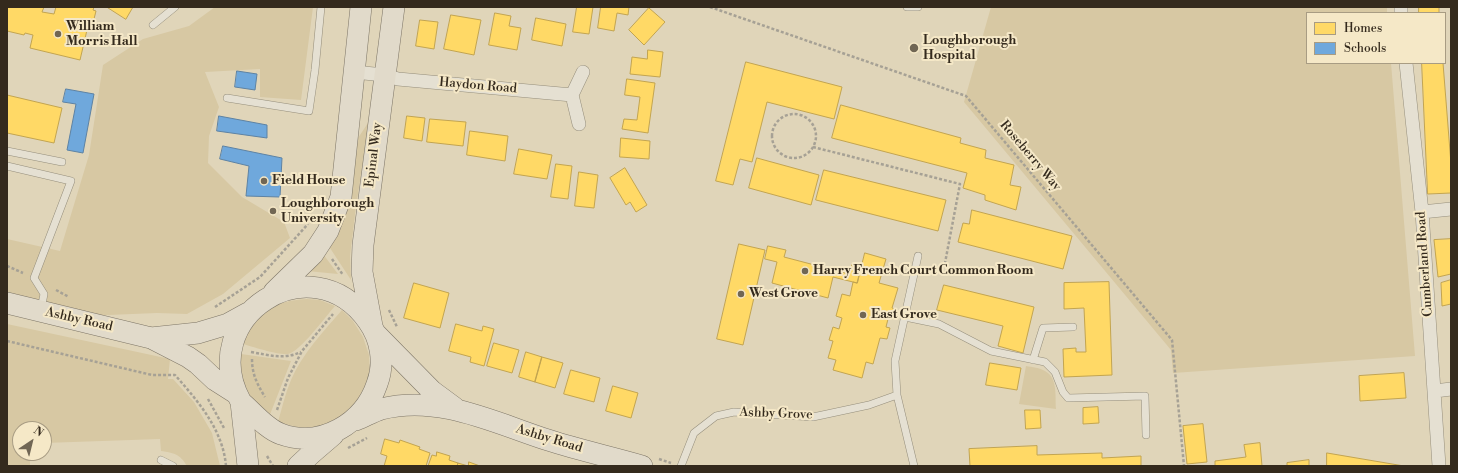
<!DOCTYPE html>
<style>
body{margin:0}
#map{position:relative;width:1458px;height:473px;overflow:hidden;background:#e0d5b9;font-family:"Libre Bodoni",serif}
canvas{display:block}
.frame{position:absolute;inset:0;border:8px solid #342a1d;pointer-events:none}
.legend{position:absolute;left:1306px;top:12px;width:140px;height:52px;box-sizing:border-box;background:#f5e8c7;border:1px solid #a89c83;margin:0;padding:5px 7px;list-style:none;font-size:12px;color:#342a1d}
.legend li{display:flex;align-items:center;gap:8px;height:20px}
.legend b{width:20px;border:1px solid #a89c83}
.north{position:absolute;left:12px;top:421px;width:40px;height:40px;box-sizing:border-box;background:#f5e8c7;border:1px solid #a89c83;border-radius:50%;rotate:35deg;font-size:11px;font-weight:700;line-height:16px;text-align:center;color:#342a1d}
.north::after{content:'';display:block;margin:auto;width:14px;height:18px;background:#706654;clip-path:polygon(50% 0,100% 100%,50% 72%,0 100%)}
</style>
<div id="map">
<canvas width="1458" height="473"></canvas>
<div class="frame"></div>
<ul class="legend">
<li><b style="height:11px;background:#ffd966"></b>Homes</li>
<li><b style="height:11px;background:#6fa8dc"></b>Schools</li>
</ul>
<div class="north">N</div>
</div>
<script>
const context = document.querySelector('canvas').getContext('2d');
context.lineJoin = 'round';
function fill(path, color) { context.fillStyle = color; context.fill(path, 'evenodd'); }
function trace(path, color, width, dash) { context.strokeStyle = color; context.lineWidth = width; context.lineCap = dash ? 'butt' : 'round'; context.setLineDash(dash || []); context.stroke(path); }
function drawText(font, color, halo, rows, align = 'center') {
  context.font = font + ' "Libre Bodoni",serif'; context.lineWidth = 4; context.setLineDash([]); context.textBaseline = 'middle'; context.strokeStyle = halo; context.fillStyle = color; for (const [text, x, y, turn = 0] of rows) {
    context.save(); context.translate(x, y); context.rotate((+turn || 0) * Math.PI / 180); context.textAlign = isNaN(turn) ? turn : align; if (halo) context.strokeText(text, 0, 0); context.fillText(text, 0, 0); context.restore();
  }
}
fill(new Path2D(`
 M215,7h98l-12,93 -41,-3v-28l-55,3 14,35 -10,29 -1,27 34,34 42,25 6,16 -67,56 -36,20 -30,-1 -73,3 -77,-21v-56l53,12 29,-96 14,-90 40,-26 46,-13z
 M991,7h396v6h-80v50h84l24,293 -242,17 -2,-23 -207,-248z
 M370,120l-14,86 -6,50 1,24 -23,-35 19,-41 11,-66z
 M323,254l15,20 -31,-3z
 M307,299l13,1 15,6c-9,10 -35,46 -47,48 -10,1 -35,-7 -45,-10 2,-5 4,-12 8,-17 13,-21 34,-27 56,-28z
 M342,310l11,11 10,16 6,18 1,22 -18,35 -33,15h-22l-19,-5c4,-14 7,-28 13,-42 11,-26 32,-48 51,-70z
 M7,324l163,35 -2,20h5l21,23 18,31 8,33h-33c-7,-12 -13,-13 -26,-15l-1,-12 -116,4v-14h-24v24h10v12l-23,1z
 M241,354l50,7 -22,56c-23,-18 -29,-33 -28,-63z
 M1026,366c6,1 14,2 19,5 13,7 10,25 11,38l-37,-5z`), '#d7c8a3');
const homes = new Path2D(`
 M7,7h37l-2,5 12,2 2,-7h38l-1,3 3,1 -5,20 -4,-1 -7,30 -50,-12 3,-13 -8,-2 -1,2 -17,-4z
 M107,7h26l-7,12z
 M577,7h16l-4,27 -16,-2z
 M601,7h28l-1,8 -11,-2 -3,18 -16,-3z
 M1419,7h20v6h-20z
 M649,8l16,14 -21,23 -15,-15z
 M495,13l16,3 -2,10 12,2 -4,22 -28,-5z
 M451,15l30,5 -7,35 -30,-6z
 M536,18l30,6 -4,22 -30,-6z
 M420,20l18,2 -4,27 -18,-3z
 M648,50l15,2 -3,25 -30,-3 2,-17 15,2z
 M746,62l96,25 -8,32 -67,-17 -15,60 -12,-3 -7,26 -17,-4z
 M1422,63h21l8,101v29l-23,1z
 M627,79l28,4 -7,50 -26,-4 2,-10 13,1 3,-23 -15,-2z
 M7,95l55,13 -8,35 -47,-10z
 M841,105l120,33 -1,5 26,7 -1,8 29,7 -4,20 11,2 -5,23 -31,-10v-5l-22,-7 4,-15 -135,-35z
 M407,116l18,2 -3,23 -18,-3z
 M430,119l36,3 -3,24 -36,-4z
 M470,131l38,5 -3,25 -38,-6z
 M621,138l29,3 -1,18 -29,-2z
 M519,149l33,6 -5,24 -33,-5z
 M757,158l62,17 -8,30 -62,-17z
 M556,164l16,2 -4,33 -17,-2z
 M625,168l22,37 -11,7 -6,-10 -4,3 -16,-27z
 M824,170l122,30 -8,31 -122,-31z
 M579,172l19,3 -4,33 -19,-2z
 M972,210l100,26 -9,33 -105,-27 5,-19 6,1z
 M1451,239v35l-13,3 -4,-37z
 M739,244l26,6 -22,95 -26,-6z
 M768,246l18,4 -2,7 65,17 3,-10 9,3 -4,16 -24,-6 -5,21 -56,-15 5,-21 -12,-3z
 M865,253l21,6 -7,24 19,5 -6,20 3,1 -1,7 -5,-1 -3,12 4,1 -3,11 -7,-1 -7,26 -7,-2 -4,16 -29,-8 3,-10 -8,-2 5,-17 -4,-1 4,-13 6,2 3,-11 -6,-2 6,-22 8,2 3,-14 4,1z
 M1451,280v24l-9,2 -1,-23z
 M1109,282l3,93 -48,2 -1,-28 13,-1v4h10l-2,-44 -20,1v-26z
 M414,283l35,10 -9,35 -36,-10z
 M944,285l90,22 -11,46 -25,-7 5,-20 -66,-16z
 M456,324l26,7 1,-5 11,3 -10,37 -14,-4 1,-5 -22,-6z
 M494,343l25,7 -7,23 -25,-7z
 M526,352l16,5 -7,25 -16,-5z
 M542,357l21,6 -8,25 -20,-6z
 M990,363l31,5 -4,22 -31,-5z
 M571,370l29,8 -6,24 -30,-8z
 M1404,373l2,25 -46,3 -1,-25z
 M613,386l25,7 -7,25 -25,-7z
 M1098,407l1,16 -16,1v-16z
 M1025,410h15l1,18 -15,1z
 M1203,424l4,38 -20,2 -4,-38z
 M385,439l14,4 1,-3 20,7 -1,2 11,4 -4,13h-42l3,-10 -6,-2z
 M1260,443l2,23h-47v-5l31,-4 -2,-12z
 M1037,446v9l65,-2v5l39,-2v10h-171l-1,-17z
 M437,452l13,4 -1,4 9,3 -1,3h-29l4,-11 4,1z
 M1327,453l77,13h-77z
 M1309,460v6h-22v-3z
 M469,462l11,4h-23l1,-3 10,3z`);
fill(homes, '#ffd966');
trace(homes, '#c2a450', 1);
const schools = new Path2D(`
 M237,71l20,3 -2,16 -20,-3z
 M66,89l28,5 -11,59 -16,-3 9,-46 -13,-2z
 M219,116l48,9v13l-50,-7z
 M223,146l59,12 -2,39 -34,-1 3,-30 -29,-7z`);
fill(schools, '#6fa8dc');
trace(schools, '#5d82a3', 1);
const lane = new Path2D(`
 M907,7h11
 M153,25l22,-18
 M227,98l82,13 6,-41 6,-63
 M7,151l55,11
 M7,166l64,15 -37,97 10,16 -3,15
 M905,317l34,7 52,27 54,11 10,10 8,20 5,6 77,-2 1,39
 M1033,360l10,-32 30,-1
 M161,460l12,6
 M681,466l13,-33 22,-17 18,-4 79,5 56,-12 28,-10
 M914,466l-17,-71 -2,-34 23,-105`);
const street = new Path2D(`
 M1401,7v6
 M1406,63l16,149 17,254
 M354,72l30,3 14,4 174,16
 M579,124l-7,-29 11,-23
 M1422,212l29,-3
 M1435,391l16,-2`);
const primary = new Path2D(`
 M274,292l39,-38 15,-23 13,-34 20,-190
 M7,303l144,35 37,19 10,7 17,16 22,14
 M372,326l-10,-54 1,-27 31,-238
 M375,333l57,58 23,17
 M151,338l47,-5 30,-9 20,-11
 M241,402c12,10 25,27 40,32 40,15 83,-11 96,-50 8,-21 4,-45 -9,-63 -57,-80 -174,-4 -127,81l7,64
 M356,420c8,-3 16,-8 25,-11 58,-15 114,14 167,31 31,10 63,17 94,26
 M298,466l14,-13 21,-18`);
trace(lane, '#958e7c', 8);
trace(street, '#958e7c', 14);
trace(primary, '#7e7667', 22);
trace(new Path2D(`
 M710,7l256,89 206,244 12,126
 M772 136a22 22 0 1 1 44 0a22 22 0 1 1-44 0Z
 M813,147l147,37 -15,79
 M332,259l11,16
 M7,266l16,7
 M56,290l13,7
 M215,307l45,-30 48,-53
 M389,310l8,17
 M7,341l145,34h23c23,26 48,55 51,91
 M251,352c18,3 32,8 50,0
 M252,359c0,15 5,25 13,38
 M208,399l16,29
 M277,410l11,-32 14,-27 31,-37
 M348,448l19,-10
 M267,456l6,10
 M659,459l12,4`), '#a6a195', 2.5, [3, 2]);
trace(lane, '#e5e0d2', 7);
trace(street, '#e5e0d2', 13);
trace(primary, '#e1daca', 21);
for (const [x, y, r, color] of [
 [58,34,4,"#706654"],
 [914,48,5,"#706654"],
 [264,181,4,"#706654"],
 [273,211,4,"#706654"],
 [805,271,4,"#706654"],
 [741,294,4,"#706654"],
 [863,315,4,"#706654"]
]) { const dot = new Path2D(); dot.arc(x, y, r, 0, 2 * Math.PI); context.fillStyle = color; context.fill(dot); trace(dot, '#f5e8c7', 1.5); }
drawText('bold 13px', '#342a1d', '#f5e8c7', [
 ["William",66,27],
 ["Morris Hall",66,42],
 ["Loughborough",923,41],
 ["Hospital",923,56],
 ["Field House",272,181],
 ["Loughborough",281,204],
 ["University",281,219],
 ["Harry French Court Common Room",813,271],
 ["West Grove",749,294],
 ["East Grove",871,315]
], 'left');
drawText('13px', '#342a1d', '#f5e8c7', [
 ["Haydon Road",478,86,5],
 ["Epinal Way",374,155,-83],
 ["Roseberry Way",1030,156,50],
 ["Cumberland Road",1425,264,-94],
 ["Ashby Road",79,320,13],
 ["Ashby Grove",776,414,2],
 ["Ashby Road",549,439,17]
]);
</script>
